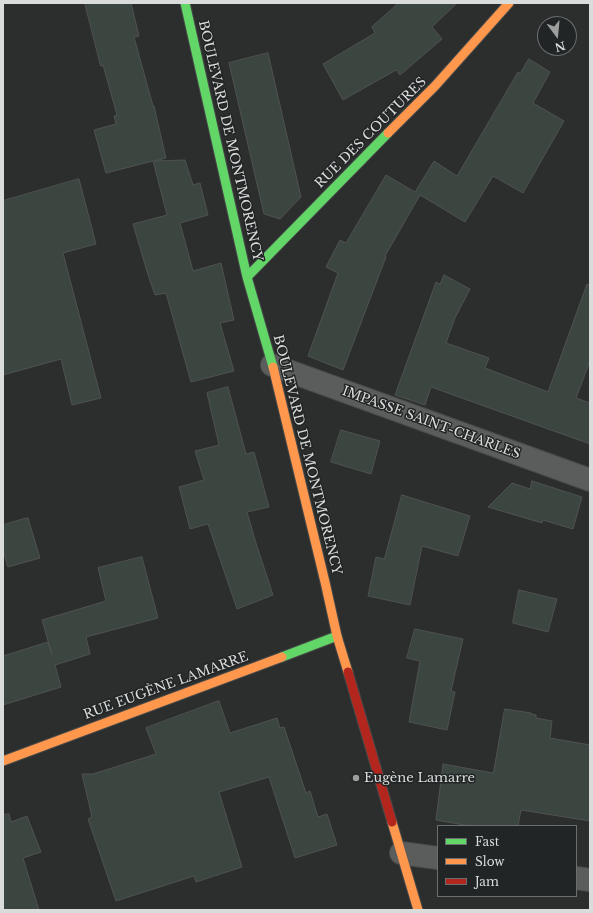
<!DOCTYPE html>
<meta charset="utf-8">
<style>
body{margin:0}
#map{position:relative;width:593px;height:913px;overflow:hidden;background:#2c2e2e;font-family:"Libre Baskerville",serif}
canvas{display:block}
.frame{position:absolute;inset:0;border:4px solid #d9dcdb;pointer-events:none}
.legend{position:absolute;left:437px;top:825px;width:140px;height:72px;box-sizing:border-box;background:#222525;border:1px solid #6b6e6e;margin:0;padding:5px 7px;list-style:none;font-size:12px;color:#d9dcdb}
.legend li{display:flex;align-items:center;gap:8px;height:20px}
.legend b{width:20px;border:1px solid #6b6e6e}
.north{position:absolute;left:537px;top:16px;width:40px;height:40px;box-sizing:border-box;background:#222525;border:1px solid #6b6e6e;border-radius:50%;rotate:164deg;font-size:11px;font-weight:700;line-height:16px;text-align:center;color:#d9dcdb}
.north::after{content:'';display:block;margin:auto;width:14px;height:18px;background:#9c9f9e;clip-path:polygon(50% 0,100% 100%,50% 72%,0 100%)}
</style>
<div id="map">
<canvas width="593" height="913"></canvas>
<div class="frame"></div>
<ul class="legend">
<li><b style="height:5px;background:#63d668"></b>Fast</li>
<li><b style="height:5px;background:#ff974d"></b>Slow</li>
<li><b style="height:5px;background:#b3261e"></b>Jam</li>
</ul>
<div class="north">N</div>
</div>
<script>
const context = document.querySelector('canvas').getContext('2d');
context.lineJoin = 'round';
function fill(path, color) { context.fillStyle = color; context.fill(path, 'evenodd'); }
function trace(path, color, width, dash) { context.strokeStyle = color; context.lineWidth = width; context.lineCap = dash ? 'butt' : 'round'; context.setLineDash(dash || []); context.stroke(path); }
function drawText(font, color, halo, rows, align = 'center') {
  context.font = font + ' "Libre Baskerville",serif'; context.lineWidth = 3; context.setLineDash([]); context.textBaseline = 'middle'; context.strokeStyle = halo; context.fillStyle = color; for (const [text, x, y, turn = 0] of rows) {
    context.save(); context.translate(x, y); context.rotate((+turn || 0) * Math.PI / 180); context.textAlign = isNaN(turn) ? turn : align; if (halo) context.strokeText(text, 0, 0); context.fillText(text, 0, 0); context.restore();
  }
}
const building = new Path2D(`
 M85,3h46l8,33 -5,1 19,69h1l12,52 -12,3 31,-1 8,25 7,-2 8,32 -28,8 13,48 28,-8 13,57 -14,3 14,48 -43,11 -25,-89 -11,2 -7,-20 -15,-51 34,-9 -14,-54 -47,12 -12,-43 22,-6 -2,-8 3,-1 -14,-50 -2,1z
 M399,3h58l-25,24 10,12 -42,36 -4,-5 -53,30 -20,-36 52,-31 -3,-6z
 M268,53l33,144 -21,22 -16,-5 -35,-151z
 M529,59l21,13 -17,31 31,18 -41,72 -30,-17 -28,46 -45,-27 -35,61 1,1 -43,113 -35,-14 30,-83 -12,-6 14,-27 6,3 40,-68 29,17 19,-31 23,15 61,-104 2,1z
 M79,179l17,65 -33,9 38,145 -29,7 -11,-46 -58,16v-174z
 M444,275l26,14 -15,29 -9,25 43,15 -4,10 63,24 39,-108 3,1v76l-14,37 14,5v41l-159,-57 -6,18 -30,-10 41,-113 4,2z
 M228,387l18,67 8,-2 15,55 -22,5 9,31 17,52 -36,14 -29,-85 -18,5 -11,-42 25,-7 -9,-29 24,-6 -12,-52z
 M341,430l39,11 -9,33 -40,-12z
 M532,481l50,16 -9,32 -30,-9 -1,3 -54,-16 24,-24 18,6z
 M402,495l68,21 -12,40 -36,-10 -12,59 -42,-9 8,-39 8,2z
 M28,518l12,40 -32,9 -5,-17v-25z
 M142,557l16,61 -72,19 4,17 -35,11 6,22 -58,18v-49l45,-14 4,13 -10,-35 64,-19 -8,-33z
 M519,590l38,9 -9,33 -35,-9z
 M415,629l48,10 -12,52 4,1 -8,38 -38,-8 11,-61 -13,-3z
 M219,701l11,32 47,-15 3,10 4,-1 22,66 4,-2 8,26 9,-3 10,31 -42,13 -26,-81 -50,15 23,75 -46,15 -2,-6 -78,25 -28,-82 4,-2 -10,-43h11l63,-20 -10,-26z
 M505,709l26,4v1l5,1v3l16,3 -2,17 40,7v76l-69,-11 -3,16h-48l-34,-6 7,-56 50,9z
 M9,814l2,8 16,-6 14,36 -18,6 16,52h-36v-95z`);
fill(building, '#3c4641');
trace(building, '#505151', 1);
const street = new Path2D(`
 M272,365l318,115
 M401,853l37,5
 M576,878l14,2`);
const fast = new Path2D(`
 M185,3l62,274 26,90
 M247,277l141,-144
 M282,657l55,-21`);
const slow = new Path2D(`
 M388,133l47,-47 74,-83
 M273,367l52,215 12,54 11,36
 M3,761l279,-104
 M392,822l26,88`);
const jam = new Path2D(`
 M348,672l44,150`);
trace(street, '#484a4a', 24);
trace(fast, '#484a4a', 11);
trace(slow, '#484a4a', 11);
trace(jam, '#484a4a', 11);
trace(street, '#5b5c5c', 22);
trace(fast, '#63d668', 9);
trace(slow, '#ff974d', 9);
trace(jam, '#b3261e', 9);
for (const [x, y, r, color] of [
 [356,778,4,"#9c9f9e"]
]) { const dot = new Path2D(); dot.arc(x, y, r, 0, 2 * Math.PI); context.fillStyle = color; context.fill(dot); trace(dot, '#222525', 1.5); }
drawText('13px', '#d9dcdb', '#222525', [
 ["RUE DES COUTURES",371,133,-45],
 ["BOULEVARD DE MONTMORENCY",230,141,77],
 ["IMPASSE SAINT-CHARLES",431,423,20],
 ["BOULEVARD DE MONTMORENCY",307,455,76],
 ["RUE EUGÈNE LAMARRE",166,686,-20]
]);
drawText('13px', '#d9dcdb', '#222525', [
 ["Eugène Lamarre",364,778]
], 'left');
</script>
